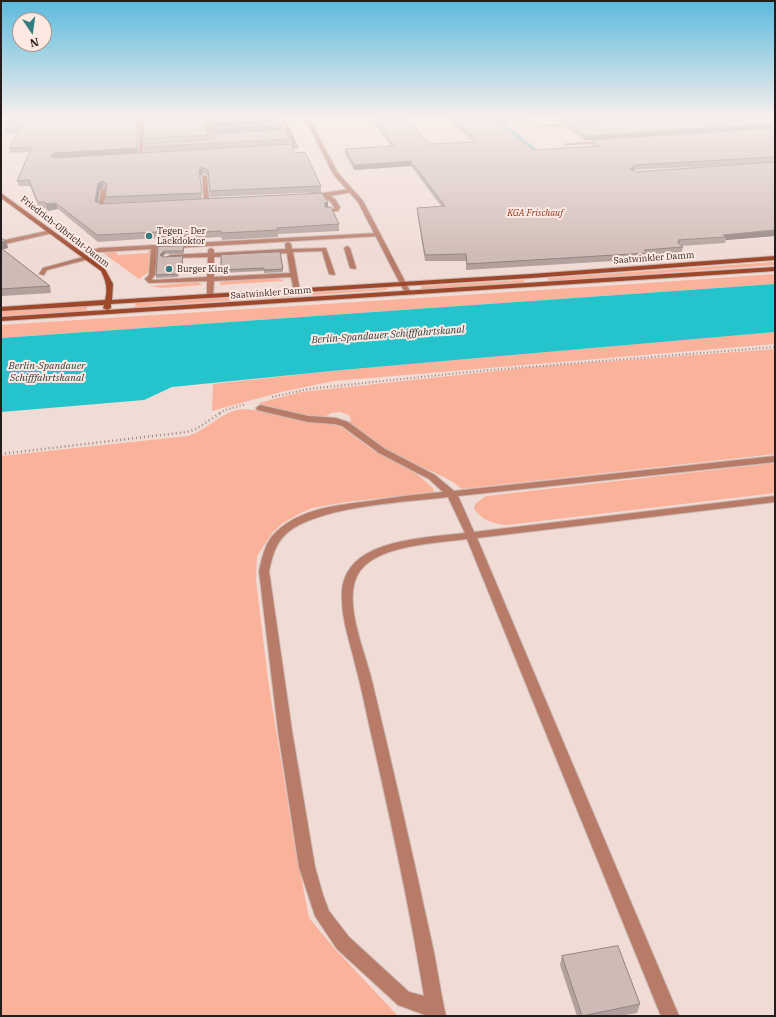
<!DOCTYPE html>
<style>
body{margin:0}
#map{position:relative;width:776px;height:1017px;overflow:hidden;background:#f0dbd5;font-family:"IBM Plex Serif",serif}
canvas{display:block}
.frame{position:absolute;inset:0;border:2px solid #251d1b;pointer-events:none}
.north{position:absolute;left:12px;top:12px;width:40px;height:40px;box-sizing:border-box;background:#fee9e2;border:1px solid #a79792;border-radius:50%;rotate:167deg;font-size:11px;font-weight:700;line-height:16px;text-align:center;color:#251d1b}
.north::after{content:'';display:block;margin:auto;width:14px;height:18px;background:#337c80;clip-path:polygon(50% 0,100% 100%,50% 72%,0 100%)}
</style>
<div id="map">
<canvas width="776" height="1017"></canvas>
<div class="frame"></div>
<div class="north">N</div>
</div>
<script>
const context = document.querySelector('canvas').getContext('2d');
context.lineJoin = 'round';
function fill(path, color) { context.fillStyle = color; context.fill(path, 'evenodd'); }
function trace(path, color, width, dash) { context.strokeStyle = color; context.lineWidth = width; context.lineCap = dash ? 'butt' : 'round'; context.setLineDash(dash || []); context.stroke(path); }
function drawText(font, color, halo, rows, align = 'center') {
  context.font = font + ' "IBM Plex Serif",serif'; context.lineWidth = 4; context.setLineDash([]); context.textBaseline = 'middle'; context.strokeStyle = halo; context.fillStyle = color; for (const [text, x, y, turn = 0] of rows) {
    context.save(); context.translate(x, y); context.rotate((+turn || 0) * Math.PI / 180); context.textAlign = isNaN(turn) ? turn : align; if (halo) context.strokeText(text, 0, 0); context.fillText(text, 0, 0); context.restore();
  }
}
fill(new Path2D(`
 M149,249l3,3 -3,20 -10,7 -37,-27 15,-1v4l31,-2z
 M775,262v3l-225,16 -3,-3z
 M775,274v10l-774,54v-13l633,-41z
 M272,277l11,3 -1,1 -62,4v-2l10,-4z
 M523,280l3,3 -104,7 -1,-4z
 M197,282l6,3 -40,3 -14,-2z
 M387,288l1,2 -253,17 1,-4z
 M88,306l-2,5 -85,5v-5z
 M775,332v12l-441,37 -53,11 -69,19 1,-27 129,-14z
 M775,349v105l-313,35c-12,-11 -26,-15 -40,-22 -26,-11 -52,-26 -73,-45l2,-2 -2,-5 -9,-3 -9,1 -8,5h-9l-53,-13 -2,-2 42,-11 84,-9 147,-16z
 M242,409l23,2 42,11 22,1 11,3 33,24 43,23 17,15 1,4 -88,10 -34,6 -13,6 -16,9 -10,9 -16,24 -1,24 12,100 24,149 17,89 26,31 63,67h-397v-560l187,-20c20,-6 32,-24 54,-27z
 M775,463v30l-268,32c-14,-1 -25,-5 -33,-16l1,-5 11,-8z`), '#fab29b');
fill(new Path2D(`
 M775,284v48l-433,38 -170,17 -28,13 -143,12v-74z`), '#25c4cc');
fill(new Path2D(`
 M496,118h2l44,36v2h-2z`), '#25c4cc');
const lane = new Path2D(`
 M139,118h4v23l16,1 -16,1v13l-2,1 -2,-1z
 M205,118h4l2,11 15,-1 2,1 -17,2 1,5 -4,1z
 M281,118h4l13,30 -19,1 -2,-1 16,-2z
 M578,123l2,2 -41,2 -2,-1z
 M603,141l2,2 -39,2 -2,-1z
 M202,175l5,1 2,23 9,-1 3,2 -1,1 -13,2 -3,-2z
 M104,188l3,2 -3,15 9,1v2l-12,1 -3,-2 3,-17z
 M350,189l2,1v2l-22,4 5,3 5,8 -2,4 -12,1v-2l8,-1v-2c-6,-12 -15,-8 -25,-13l3,-2 11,1z
 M51,230l3,2 -1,1 -52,12v-4z
 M378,233l3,2 -1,1 -223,13 -2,26 -3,4 1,1 54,-3 1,-20 -40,1 -1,-1 3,-2 38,-2v-3l3,-2 3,2v3l72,-4 -1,-5 3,-2 3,2 1,5 34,-1 9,26 -1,1 -5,-1 -7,-23 -29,1 7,39 -3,2 -3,-2 -3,-14 -77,4 -1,15 -3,2 -3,-2v-15l-58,2 -4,-4 4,-4 2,-26 -51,3 -20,3 -3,-2 23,-5zM287,253l3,20 -76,4v-20z
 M347,246l3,2 6,20 -1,1 -5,-1 -6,-20z
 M87,256l3,2 -1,1 -42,11 -3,5 -5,-1 4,-6z
 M260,405l48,11 28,2 12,4 37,27 50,26 19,16 321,-35v6l-317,34 16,36 301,-36v6l-298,36 202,478h-18l-194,-477c-30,4 -88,6 -107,32 -19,26 4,78 11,106 21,87 41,174 60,262 6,25 9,52 15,77h-18l-30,-11 -61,-56 -22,-33 -16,-49 -21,-136 -19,-160c3,-13 6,-29 17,-39 25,-24 62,-27 94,-31 25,-4 49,-7 73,-9l-14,-13 -50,-26 -37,-27 -7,-2 -27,-2 -51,-12 -1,-2zM448,497l17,36c-33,4 -93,6 -114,34 -7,9 -10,20 -9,32 0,22 8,43 13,65 5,18 9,37 13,56 21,92 41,183 56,276l-15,-4 -60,-55 -20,-26 -6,-16 -8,-28 -23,-136 -23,-160c3,-12 5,-24 14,-34 28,-31 124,-35 165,-40z`);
const street = new Path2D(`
 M305,118h4l29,55 25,28 48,92 -1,1 -5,-1 -47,-91 -25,-28z`);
const secondary = new Path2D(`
 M1,193l104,76 8,15 -1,16 419,-26 244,-18v4l-244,18 -420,26v4l-4,2 668,-43v4l-774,50v-4l106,-7 -4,-2 1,-3 -103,6v-4l104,-7c3,-11 1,-19 -4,-29l-100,-73z`);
trace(lane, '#cbb9b4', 2);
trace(street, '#cbb9b4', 2);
trace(secondary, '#cbb9b4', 2);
trace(new Path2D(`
 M502,118l39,34`), '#988884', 1, [0.5, 1.5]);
trace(new Path2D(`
 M272,397l36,-8 170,-18 297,-24
 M220,413l5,-3 21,-6`), '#988884', 2, [1, 2.5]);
trace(new Path2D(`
 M1,454l186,-22 9,-3 26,-17`), '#988884', 2.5, [1, 3]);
fill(lane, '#b87b68');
fill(street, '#b87b68');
fill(secondary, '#9e472a');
fill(new Path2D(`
 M138,118v35l107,-6 -101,5v-5l23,-5 -23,1v-5l63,-5 1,1h5l-3,-16h70l3,12 6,9 1,6 5,8 26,33v6l-111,5 -2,-21 -5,-3 -3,3 2,23 -96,4 -1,-6 1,-9 -3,-1 -3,3 -3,12 3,2 228,-2v5l11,17v7l-61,3v3l-56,3 -1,-3 -36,2v3l-26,1 -1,-5 -60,4 -40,-33 -11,2 -1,-3h-7l-9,-22h-11l-2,-5 12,-29 -19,1 -1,-5 8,-15 -11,1 -1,-5z
 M370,118h37l22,26 44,-2 -27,-24h88l-1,3 -34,2 35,27 59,-4 -2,-1v-5l184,-11 -191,11 -19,-13v-4h-6l-7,-5h223v118l-49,4 -1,3 -44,3 2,1 -2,7 -35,2v3l-180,11v-9h-41l-8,-48v-5l24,-2 -30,-40 -57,4 -9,-16v-5l46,-3zM747,164l-112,8 -2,-1 1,-1z
 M1,239l5,2 2,7 -6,1 48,37 1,7 -50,3z
 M184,246v8h-19l-3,3h1l20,-1v4l-1,13h-3l-1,4 -22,1v-3l2,-28z
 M280,252l3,20 -19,1v-2l-43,2v-3z
 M562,956l78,48 -3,9 -16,3h-44l-17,-51z`), '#b2a19c');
fill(new Path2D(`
 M137,118h1v36l-86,8 -2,-6 4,-3z
 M560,118h77l-78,5z
 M272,119v5l-60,3v-5z
 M775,124v4l-191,12 1,-4z
 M282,125l1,5 -70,4v-5z
 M411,161v5l-57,4v-5z
 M635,165l-1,5 -4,4v-5z
 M202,167l1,6 -3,3 -1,-6z
 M102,181l1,6 -3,3 -3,17 -2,-6 3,-17z
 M328,202v6l-3,1v-6z
 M56,203l2,6 -11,2 -1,-7z
 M775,230v6l-49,4v-3l-3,-2z
 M6,241l2,7 -7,2v-8z
 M164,251l1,3 -4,4 -1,-3z
 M183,256v4l-1,13 -1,-3z`), '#91837f');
const building = new Path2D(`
 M11,118h126v30l-83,5 -4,3 4,2 237,-14 4,9 10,-1 16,34 -111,5 -2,-21 -6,-3 -3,3 3,23 -97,4 2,-13 -5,-3 -4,3 -3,17 5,3 222,-11 6,9 -3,1v4h6l8,17 -62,4 1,2 -57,3v-2l-37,2v2l-26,2 1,-5 -62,3 -41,-32 -10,1 -1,-2h-7l-9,-22 -12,1 15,-34 -23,1 11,-20 -15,1z
 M144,118h60l3,15 1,1 77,-4 4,9 -145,8v-3l70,-5 1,-2 -4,-2 -67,3z
 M211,118h69l2,7 -69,4 -1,-2 62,-5 1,-1 -3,-2 -60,3z
 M374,118h33l22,26 49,-2 -26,-24h56l-13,1 4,2 -2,1 37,28 66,-4 -9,-6 184,-12v29l-140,8 -5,4 5,3 140,-10v68l-52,5 3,2 -48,3 2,2h-3l6,5 -39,3 3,3 -180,11 -1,-10 -41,1 -8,-47 28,-2 -34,-45 -57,4 -9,-16 49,-3z
 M636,118h139v6l-190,12 -20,-14z
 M1,239h2l3,2 -5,1z
 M184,246l-1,5h-19l-4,4 3,2 20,-1 -2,14h-3v4l-22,1 2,-28z
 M1,248l49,38 -49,3z
 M280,252l3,17 -19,1v-2l-43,2v-15z
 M618,946l22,58 -58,12 -20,-60z`);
fill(building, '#cfbbb5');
trace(building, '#91837f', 1);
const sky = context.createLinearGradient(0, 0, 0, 260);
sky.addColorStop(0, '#5abadd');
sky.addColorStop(0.45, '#f8efec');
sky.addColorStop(1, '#f8efec00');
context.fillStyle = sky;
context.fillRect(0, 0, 776, 260);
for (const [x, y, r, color] of [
 [149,236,4,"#337c80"],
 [169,269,4,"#337c80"]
]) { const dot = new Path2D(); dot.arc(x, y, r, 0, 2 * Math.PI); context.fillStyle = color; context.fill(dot); trace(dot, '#fee9e2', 1.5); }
drawText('italic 9px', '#883518', '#fee9e2', [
 ["KGA Frischauf",535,213]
]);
drawText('9px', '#251d1b', '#fee9e2', [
 ["Tegen - Der",157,231],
 ["Lackdoktor",157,241],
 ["Burger King",177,269]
], 'left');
drawText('9px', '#251d1b', '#fee9e2', [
 ["Friedrich-Olbricht-Damm",65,232,38],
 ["Saatwinkler Damm",654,258,-4],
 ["Saatwinkler Damm",271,293,-4]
]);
drawText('italic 10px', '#1f3739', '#fee9e2', [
 ["Berlin-Spandauer Schifffahrtskanal",388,335,-4],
 ["Berlin-Spandauer",47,366],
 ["Schifffahrtskanal",47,378]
]);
</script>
